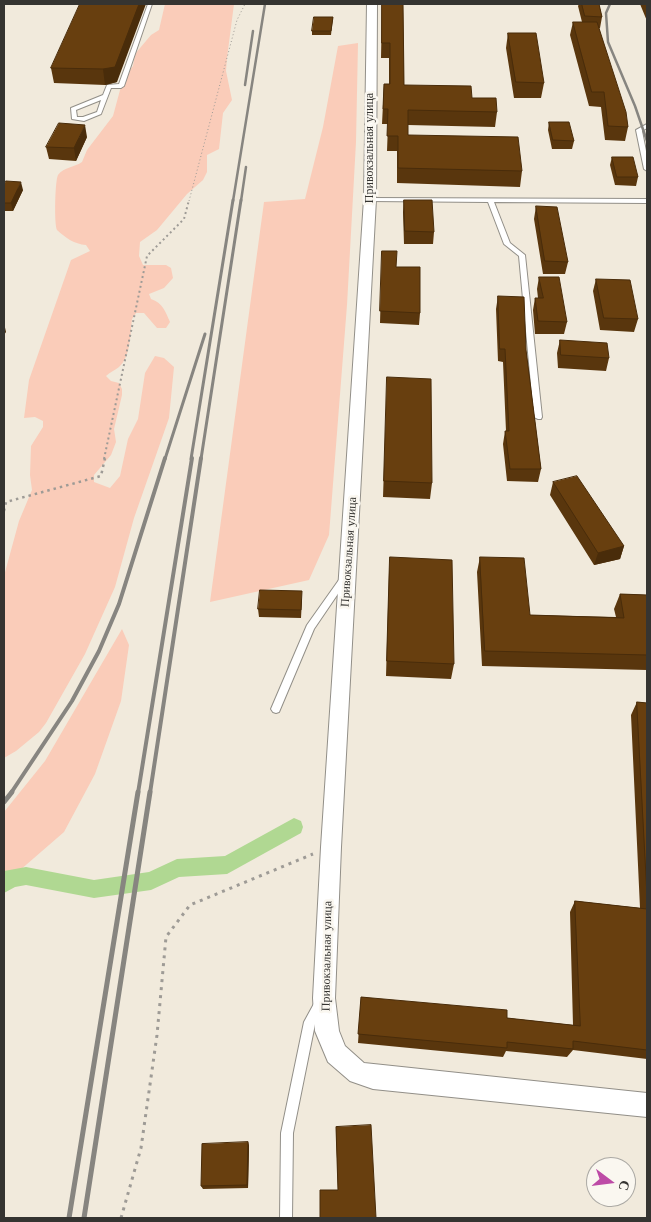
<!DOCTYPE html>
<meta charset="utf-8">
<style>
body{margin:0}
#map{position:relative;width:651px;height:1222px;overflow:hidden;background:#faf7f0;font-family:"Libre Baskerville",serif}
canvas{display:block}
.frame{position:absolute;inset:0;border:5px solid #353431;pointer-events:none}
.north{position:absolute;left:586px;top:1157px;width:50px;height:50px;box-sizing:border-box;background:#faf7f0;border:1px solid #aba9a4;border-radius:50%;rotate:105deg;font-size:14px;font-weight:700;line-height:20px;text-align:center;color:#353431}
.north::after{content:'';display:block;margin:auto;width:18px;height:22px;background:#bd4ba6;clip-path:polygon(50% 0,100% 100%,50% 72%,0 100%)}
</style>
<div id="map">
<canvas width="651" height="1222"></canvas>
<div class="frame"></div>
<div class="north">С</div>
</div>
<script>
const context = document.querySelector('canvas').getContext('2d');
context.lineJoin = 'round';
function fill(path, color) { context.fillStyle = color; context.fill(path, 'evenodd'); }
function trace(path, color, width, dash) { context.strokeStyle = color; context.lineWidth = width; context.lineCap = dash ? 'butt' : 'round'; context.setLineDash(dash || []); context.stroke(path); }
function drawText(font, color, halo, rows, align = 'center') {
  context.font = font + ' "Libre Baskerville",serif'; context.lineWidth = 5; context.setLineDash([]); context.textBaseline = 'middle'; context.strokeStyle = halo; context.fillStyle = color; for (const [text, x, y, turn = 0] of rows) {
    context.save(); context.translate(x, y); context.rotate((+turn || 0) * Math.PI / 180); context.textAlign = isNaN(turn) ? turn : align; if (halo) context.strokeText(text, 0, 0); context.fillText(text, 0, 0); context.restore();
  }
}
fill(new Path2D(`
 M4,4h643v1214h-643zM596,1167h30v30h-30z`), '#f1eadc');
fill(new Path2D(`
 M165,4h69l-7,54 -1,13 6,29 -9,13 -4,36 -12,6v17l-4,8 -16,14 -30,36 -17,12 -1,14 4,9h23l5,3 2,10 -9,10 -15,6 2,5c12,4 14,12 19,23l-4,6h-9l-13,-15h-8l-4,6c-2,15 -1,37 -13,48 -5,4 -9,5 -13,9l5,5 8,2 3,6v6l-8,34 2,13 -5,13 -17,20v7l16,6 10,-12 8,-37 10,-20 7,-46 10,-17 9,2 10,9 -5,51 -35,100 -19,69 -30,67 -39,69 -7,9 -23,19 -12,7v-182l15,-55 13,-31 -2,-15 1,-29 12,-19v-6l-8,-4 -11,1 5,-38 42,-120 19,-9 -4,-6c-12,-1 -20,-7 -29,-15 -3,-6 -2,-50 1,-55 6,-8 17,-8 24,-13l5,-12 26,-34 10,-37 10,-13 2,-12 16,-19 8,-5z
 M358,43l-2,99 -9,163 -18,230 -20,45 -99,22 54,-400 41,-3 18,-72 15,-81z
 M122,629l7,16 -8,56 -26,73 -31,58 -60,52v-72l41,-51z`), '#faccb9');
fill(new Path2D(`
 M294,818l7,3 2,6 -2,6 -74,41 -48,3 -28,13 -57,8 -68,-13 -11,2 -11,6v-22l22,-4 68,13 55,-8 28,-13 48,-3z`), '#b0d892');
const service = new Path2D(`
 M148,4h4l-28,82 -3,2h-10l-10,26 -17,7 -12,-2 -1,-11 32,-13 4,-10 12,-1zM101,100l-4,12 -14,5h-6l-1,-7z
 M647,124v4l-5,3 5,25v15l-3,-2 -8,-39z
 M368,198l279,1v4l-153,-1 16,41 15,12 17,162 -1,2h-3l-4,-2 -15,-161 -15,-12 -16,-42 -118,-1 -3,-2z
 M344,576l4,3 -34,50 -35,83 -3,1 -3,-1 -2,-3 36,-84 34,-48z
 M320,998l4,2 2,4 -11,20 -22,109 -1,85h-12l1,-85 23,-111 12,-22z`);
const minor = new Path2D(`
 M367,4h10l-1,195 -35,648 -6,151 4,33 6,15 19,17 283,30v24l-274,-28 -23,-8 -22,-19 -13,-31 -2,-33 8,-151 43,-648z`);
trace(service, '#928f88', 2);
trace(minor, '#928f88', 2);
trace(new Path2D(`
 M189,201l48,-181 8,-16`), '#9e9b96', 1, [1, 2.5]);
trace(new Path2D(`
 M104,459l43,-203 37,-37 5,-19`), '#9e9b96', 2, [2, 3]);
trace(new Path2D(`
 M4,511l2,-9 95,-26 4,-18`), '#9e9b96', 2.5, [2.5, 4]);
trace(new Path2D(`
 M121,1218l20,-70 16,-113 9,-98 24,-32 123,-51`), '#9e9b96', 3, [3, 5]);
fill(service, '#fff');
fill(minor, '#fff');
trace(new Path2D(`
 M610,4l-4,9 2,29 27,64 12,35
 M245,85l8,-54
 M233,201l32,-197
 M241,201l5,-34`), '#878580', 2.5);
trace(new Path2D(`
 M165,459l40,-125
 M191,459l42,-259
 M201,459l40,-259`), '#878580', 3);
trace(new Path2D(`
 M11,793l61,-92 27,-50 20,-47 46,-146
 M138,793l54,-335
 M150,793l51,-335`), '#878580', 4);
trace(new Path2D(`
 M4,802l8,-10
 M69,1218l69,-426
 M84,1218l66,-426`), '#878580', 5);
fill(new Path2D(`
 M80,4l37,78 -12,3 -51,-2 -3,-15z
 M382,4h21l1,81 68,13 25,14 -2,15 -87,-2v10l114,36 -2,16 -123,-4v-32h-10l1,-27h-6l2,-40h5v-26h-8z
 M579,4h20l3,13 -2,11h-1l29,99 -3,14 -20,-1 -4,-33 -12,-1 -19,-71 3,-13h9l-4,-16z
 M640,4h7v17z
 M333,17l-2,18h-19v-4z
 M508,33l36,50 -3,15h-27l-8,-50z
 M549,122l25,19 -2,8h-20l-4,-19z
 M87,137l-11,24 -27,-2 -3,-12z
 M612,157l26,20 -2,9 -21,-1 -5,-20z
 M4,185l19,5 -10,21h-9z
 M404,200l30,32 -1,12h-29l-1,-32z
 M536,206l32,56 -3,12h-22l-9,-55z
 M382,251l14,16 24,46 -1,12 -39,-2z
 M539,277l28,45 -3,12h-29l-2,-24 2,-12h3l-1,-9z
 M596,279l42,40 -4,13 -34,-2 -7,-39z
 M498,296l28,54 15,119 -3,13 -31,-1 -4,-37 2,-13h1l-3,-69 -5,-1 -2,-52z
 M560,340l49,18 -3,13 -48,-3 -1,-15z
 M387,377l45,106 -2,16 -47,-2z
 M553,482l71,64 -4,13 -26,6 -44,-70z
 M390,557l64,107 -3,15 -65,-3 3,-103z
 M480,557l50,58 86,2 -2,-8 6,-15 27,1v75l-165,-4 -5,-94z
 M302,599l-1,19 -42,-1 -1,-8z
 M637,702l10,1v356l-74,-9 -6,7 -61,-6 -3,6 -145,-14 3,-46 146,21 66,7 -3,-113 5,-11 65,7 -9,-193z
 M336,1127l40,91 -38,-28z
 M248,1142l1,4 -1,42 -45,1 -2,-3z`), '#59360d');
fill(new Path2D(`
 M139,4h7l-29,78 -12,3 -2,-16z
 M85,125l2,12 -11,24 -2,-13z
 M21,182l2,8 -10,21 -2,-8z
 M4,323l2,9 -2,3z
 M624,546l-4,13 -26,6 4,-12z
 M248,1142l1,4 -1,42 -1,-3z`), '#492c0a');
const building = new Path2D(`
 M80,4h59l-24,63 -12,2 -52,-1z
 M382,4h21l1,81 67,1 1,12h24l1,14 -89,-2v25l110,2 4,34 -124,-3v-32h-11l1,-27h-5l1,-25h6v-41h-8z
 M582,4h17l3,13 -17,-1z
 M314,17h19l-2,14h-19z
 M573,22h24l29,90 2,15 -20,-1 -4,-34h-12z
 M508,33h28l8,50 -28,-1z
 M549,122h20l5,19 -21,-1z
 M59,123l26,2 -11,23 -28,-1z
 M612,157h21l5,20h-21z
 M6,181l15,1 -10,21h-7v-18z
 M404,200h28l2,32 -29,-1z
 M536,206l21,1 11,55 -23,-1z
 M382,251h15l-1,16h24v46l-40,-2z
 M539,277h20l8,45 -29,-1 -3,-23h8z
 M596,279l34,1 8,39 -34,-1z
 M498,296l26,1 2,53 15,119h-31l-5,-38h4l-4,-82h-5z
 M560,340l47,3 2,15 -48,-3z
 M387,377l44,2 1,104 -48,-2z
 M577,476l47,70 -26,7 -45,-71z
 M390,557l62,3 2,104 -67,-3z
 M480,557l44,1 6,57 94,3 -4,-24 27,1v60l-162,-4z
 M260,590l42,1 -1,19 -43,-1z
 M637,702l10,1v192z
 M575,901l72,8v141l-74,-9v8l-66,-7v6l-149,-14 3,-37 146,13v8l73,8z
 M371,1125l5,93h-56v-28h18l-2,-63z
 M248,1142l-1,43 -46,1 1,-42z`);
fill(building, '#683f0f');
trace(building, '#492c0a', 1);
drawText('12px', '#353431', '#faf7f0', [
 ["Привокзальная улица",370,148,-90],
 ["Привокзальная улица",349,552,-86],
 ["Привокзальная улица",327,956,-89]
]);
</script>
